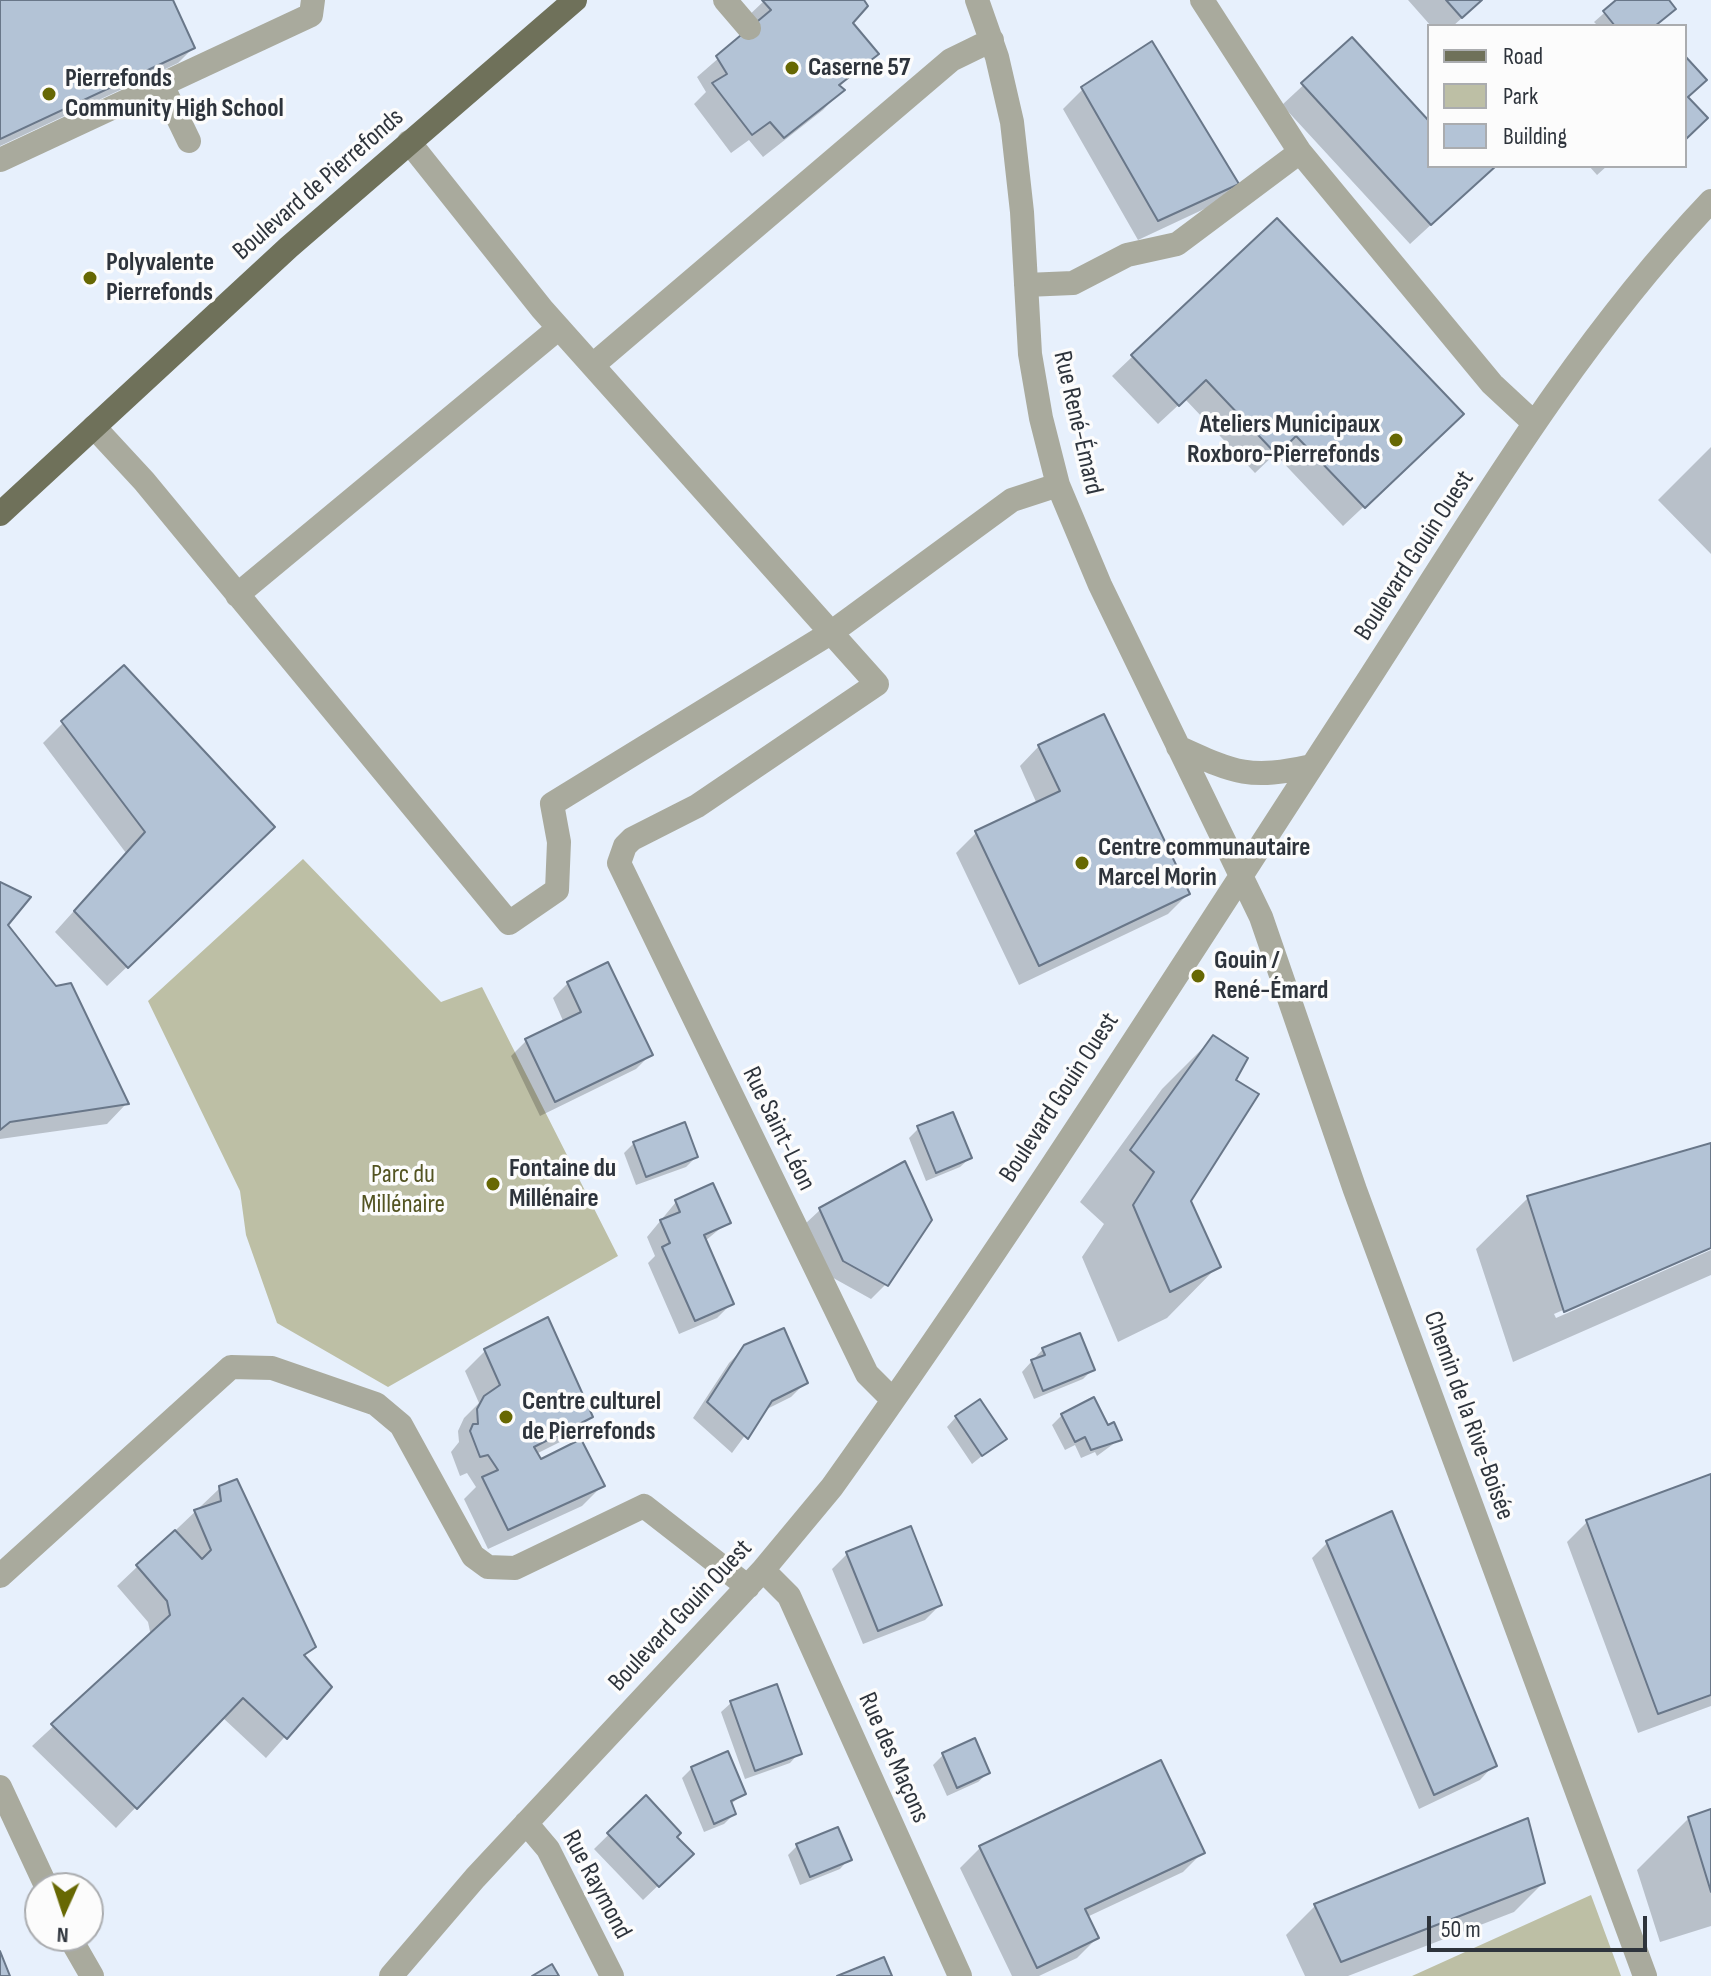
<!DOCTYPE html>
<meta charset="utf-8">
<style>
body{margin:0}
#map{position:relative;width:1711px;height:1976px;overflow:hidden;background:#e7f0fc;font-family:"Sofia Sans Condensed",sans-serif}
canvas{display:block}
.legend{position:absolute;left:1427px;top:24px;width:260px;height:144px;box-sizing:border-box;background:#fcfcfc;border:2px solid #aaacaf;margin:0;padding:10px 14px;list-style:none;font-size:24px;color:#2e343c}
.legend li{display:flex;align-items:center;gap:16px;height:40px}
.legend b{width:40px;border:2px solid #aaacaf}
.north{position:absolute;left:24px;top:1872px;width:80px;height:80px;box-sizing:border-box;background:#fcfcfc;border:2px solid #aaacaf;border-radius:50%;rotate:183deg;font-size:22px;font-weight:700;line-height:32px;text-align:center;color:#2e343c}
.north::after{content:'';display:block;margin:auto;width:28px;height:36px;background:#676803;clip-path:polygon(50% 0,100% 100%,50% 72%,0 100%)}
.scale{position:absolute;left:1427px;top:1916px;width:220px;height:36px;box-sizing:border-box;border:4px solid #2e343c;border-top:0;padding-left:10px;font-size:24px;line-height:28px;white-space:nowrap;color:#2e343c;-webkit-text-stroke:6px #fcfcfc;paint-order:stroke}
</style>
<div id="map">
<canvas width="1711" height="1976"></canvas>
<ul class="legend">
<li><b style="height:10px;background:#6f715a"></b>Road</li>
<li><b style="height:22px;background:#bdbfa5"></b>Park</li>
<li><b style="height:22px;background:#b3c3d6"></b>Building</li>
</ul>
<div class="north">N</div>
<div class="scale">50 m</div>
</div>
<script>
const context = document.querySelector('canvas').getContext('2d');
context.lineJoin = 'round';
function fill(path, color) { context.fillStyle = color; context.fill(path, 'evenodd'); }
function trace(path, color, width, dash) { context.strokeStyle = color; context.lineWidth = width; context.lineCap = dash ? 'butt' : 'round'; context.setLineDash(dash || []); context.stroke(path); }
function drawText(font, color, halo, rows, align = 'center') {
  context.font = font + ' "Sofia Sans Condensed",sans-serif'; context.lineWidth = 7; context.setLineDash([]); context.textBaseline = 'middle'; context.strokeStyle = halo; context.fillStyle = color; for (const [text, x, y, turn = 0] of rows) {
    context.save(); context.translate(x, y); context.rotate((+turn || 0) * Math.PI / 180); context.textAlign = isNaN(turn) ? turn : align; if (halo) context.strokeText(text, 0, 0); context.fillText(text, 0, 0); context.restore();
  }
}
fill(new Path2D(`
 M303,859l138,143 41,-15 136,269 -230,131 -111,-64 -31,-88 -6,-44 -92,-190z
 M1591,1895l30,81h-209z`), '#bdbfa5');
fill(new Path2D(`
 M0,0h171l22,48 -15,15 -178,83z
 M765,0h96l-11,22 26,32 -37,33 3,3 -19,20 -60,47 -14,-17 -18,13 -37,-49 12,-12 -9,-15 54,-47 -8,-9z
 M1408,0h74l-29,26h-22z
 M1619,0h48l-14,26h-55l-4,-4z
 M1352,40l77,84v42h66l-85,78 -128,-139z
 M1083,89l154,94 -20,20 -79,37 -75,-131z
 M1589,166h18l-10,9z
 M1276,220l165,214 -98,92 -68,-72 -20,19 -70,-74 -27,25 -46,-48z
 M1711,447v107l-53,-54z
 M63,723l189,124 -145,139 -52,-54 71,-79 -83,-110z
 M1039,746l149,148 -20,20 -149,71 -63,-132 20,-20 61,-29 -17,-38z
 M0,884l6,41 120,179 -19,20 -107,15z
 M568,983l83,71 -15,15 -96,47 -29,-60 15,-15 38,-18 -11,-25z
 M1213,1038l20,42 -44,121 29,65 -51,52 -49,24 -36,-85 22,-33 -24,-22 82,-113z
 M919,1128l51,30 -10,9 -34,14 -17,-43z
 M634,1143l62,14 -10,10 -50,18 -12,-32z
 M1711,1145v100l-157,69 2,4 155,-68v25l-198,87 -37,-113 52,-51z
 M676,1202l52,20 -23,19 27,62 -15,15 -38,16 -31,-71 7,-7 -8,-19z
 M820,1210l66,74 -15,15 -43,-24 -23,-51z
 M745,1347l61,35 -15,15 -28,14 -31,42 -39,-35 36,-55z
 M1043,1349l50,20 -10,10 -49,20 -12,-27z
 M485,1351l105,66 -20,20 -34,17 4,8 62,24 -20,20 -94,43 -24,-50 12,-12 -9,-14 -7,3 -9,-24 8,-10 -1,-11 6,-13 15,-15 -14,-32z
 M1062,1415l45,13 13,11 -23,17 -2,-4 -14,6 -6,-13 -10,5 -13,-25z
 M956,1417l48,21 -32,26 -25,-37z
 M1711,1476v230l-73,27 -71,-191 20,-20z
 M220,1488l94,158 -11,11 26,30 -63,71 -44,-41 -106,111 -84,-82 119,-110 -3,-14 -31,-36z
 M1327,1543l167,222 -14,15 -61,29 -107,-251z
 M847,1554l93,51 -15,15 -62,24 -31,-75z
 M731,1703l68,50 -9,10 -45,16 -24,-67z
 M974,1741l14,32 -10,9 -31,14 -14,-31 10,-10z
 M692,1768l51,26 -13,11 4,9 -10,10 -20,8 -22,-54z
 M646,1798l45,56 -48,46 -49,-51z
 M1711,1812v114l-51,16 -23,-72 52,-52z
 M797,1846l52,13 -9,10 -40,16 -12,-30z
 M980,1848l223,4 -20,20 -96,45 10,21 -20,20 -38,18h-27l-52,-108z
 M1543,1883l-29,29 -166,64h-43l-19,-41 29,-29z`), '#0003');
const building = new Path2D(`
 M0,0h173l22,48 -195,91z
 M762,0h102l4,6 -15,17 26,31 -40,31 6,5 -61,48 -14,-16 -18,13 -40,-52 15,-9 -11,-18 55,-46z
 M1446,0h36l-20,18z
 M1616,0h53l7,9 -21,17h-40l-12,-15z
 M1352,37l77,84v45h67l-65,59 -130,-142z
 M1152,41l87,143 -81,37 -77,-134z
 M1685,56l22,24 -19,17 20,21 -23,22z
 M1277,218l187,196 -99,94 -69,-72 -19,19 -71,-75 -27,26 -48,-51z
 M124,665l151,162 -147,141 -54,-57 71,-79 -84,-111z
 M1104,714l86,180 -151,72 -64,-135 85,-40 -22,-46z
 M0,882l31,15 -23,28 48,61 15,-3 58,121 -119,18 -10,8z
 M608,962l45,93 -98,47 -30,-63 56,-27 -14,-30z
 M1213,1035l35,23 -12,22 23,14 -68,107 30,66 -51,25 -37,-87 21,-33 -24,-22z
 M953,1112l19,46 -36,15 -19,-47z
 M685,1122l13,35 -52,20 -13,-35z
 M1711,1143v105l-147,64 -37,-116z
 M905,1161l27,59 -44,66 -45,-25 -24,-53z
 M713,1183l18,40 -27,12 30,69 -39,17 -33,-74 8,-4 -10,-23 20,-8 -5,-12z
 M548,1317l45,100 -59,30 7,12 40,-20 24,47 -97,44 -26,-53 16,-7 -10,-15 -8,2 -10,-26 3,-7h5l-1,-15 7,-13 16,-11 -16,-36z
 M784,1328l24,55 -36,18 -24,38 -41,-37 37,-57z
 M1080,1333l15,37 -52,21 -12,-31 14,-5 -3,-7z
 M1094,1397l14,28 6,-3 8,18 -31,10 -6,-13 -10,5 -14,-28z
 M980,1399l27,40 -25,17 -27,-40z
 M1711,1474v221l-53,19 -72,-194z
 M237,1479l79,168 -12,8 28,32 -45,52 -44,-41 -106,111 -86,-85 119,-109 -3,-14 -31,-36 39,-35 27,29 9,-9 -17,-40 27,-9 -2,-15z
 M1392,1511l105,255 -63,29 -108,-254z
 M911,1526l31,79 -64,26 -32,-79z
 M777,1684l25,70 -47,17 -25,-70z
 M975,1738l15,35 -33,15 -15,-35z
 M728,1751l18,43 -15,7 5,13 -22,10 -23,-57z
 M1161,1760l44,93 -120,56 14,29 -62,30 -58,-122z
 M646,1795l35,38 -4,4 17,17 -35,33 -52,-54z
 M1711,1809v83l-23,-75z
 M1528,1818l17,65 -204,79 -27,-58z
 M838,1827l14,33 -42,17 -14,-33z
 M0,1951l10,25h-10z
 M884,1957l8,19h-55z
 M552,1964l7,12h-27z`);
fill(building, '#b3c3d6');
trace(building, '#697789', 2);
trace(new Path2D(`
 M725,0l24,28
 M977,0l20,57 15,65 10,90 8,142 11,64 17,67 42,100 161,332 94,273 290,786
 M1202,0l98,152 192,232 42,39
 M162,85l27,56
 M409,142l133,167 335,375 -180,122 -65,33 -7,7 -6,17 248,511 26,26
 M0,160l311,-145 2,-15
 M1026,285l47,-2 54,-28 50,-11 123,-92
 M593,365l358,-305 41,-20
 M94,427l50,54 365,442 48,-33 2,-48 -7,-38 280,-172 180,-132 46,-15
 M237,595l322,-267
 M1178,747c57,26 71,33 134,19
 M763,1570l26,26 171,380
 M0,1576l231,-209 41,1 104,36 25,21 72,131 15,11 27,1 129,-62 104,81
 M0,1787l47,101
 M526,1823l22,26 64,127
 M69,1936l23,40
 M391,1976l84,-98 288,-308 69,-83c185,-259 355,-529 529,-796 109,-168 211,-344 350,-490`), '#a9aa9d', 24);
trace(new Path2D(`
 M0,514l289,-267 286,-247`), '#6f715a', 24);
for (const [x, y, r, color] of [
 [792,68,8,"#676803"],
 [49,94,8,"#676803"],
 [90,278,8,"#676803"],
 [1396,440,8,"#676803"],
 [1082,863,8,"#676803"],
 [1198,976,8,"#676803"],
 [493,1184,8,"#676803"],
 [506,1417,8,"#676803"]
]) { const dot = new Path2D(); dot.arc(x, y, r, 0, 2 * Math.PI); context.fillStyle = color; context.fill(dot); trace(dot, '#fcfcfc', 3); }
drawText('bold 26px', '#2e343c', '#fcfcfc', [
 ["Caserne 57",808,68],
 ["Pierrefonds",65,79],
 ["Community High School",65,109],
 ["Polyvalente",106,263],
 ["Pierrefonds",106,293],
 ["Ateliers Municipaux",1380,425,"right"],
 ["Roxboro-Pierrefonds",1380,455,"right"],
 ["Centre communautaire",1098,848],
 ["Marcel Morin",1098,878],
 ["Gouin /",1214,961],
 ["René-Émard",1214,991],
 ["Fontaine du",509,1169],
 ["Millénaire",509,1199],
 ["Centre culturel",522,1402],
 ["de Pierrefonds",522,1432]
], 'left');
drawText('26px', '#2e343c', '#fcfcfc', [
 ["Boulevard de Pierrefonds",319,185,-41],
 ["Rue René-Émard",1077,423,77],
 ["Boulevard Gouin Ouest",1415,556,-57],
 ["Boulevard Gouin Ouest",1060,1098,-57],
 ["Rue Saint-Léon",778,1129,64],
 ["Chemin de la Rive-Boisée",1468,1416,70],
 ["Boulevard Gouin Ouest",681,1616,-47],
 ["Rue des Maçons",893,1758,66],
 ["Rue Raymond",596,1885,62]
]);
drawText('26px', '#535422', '#fcfcfc', [
 ["Parc du",403,1175],
 ["Millénaire",403,1205]
]);
</script>
